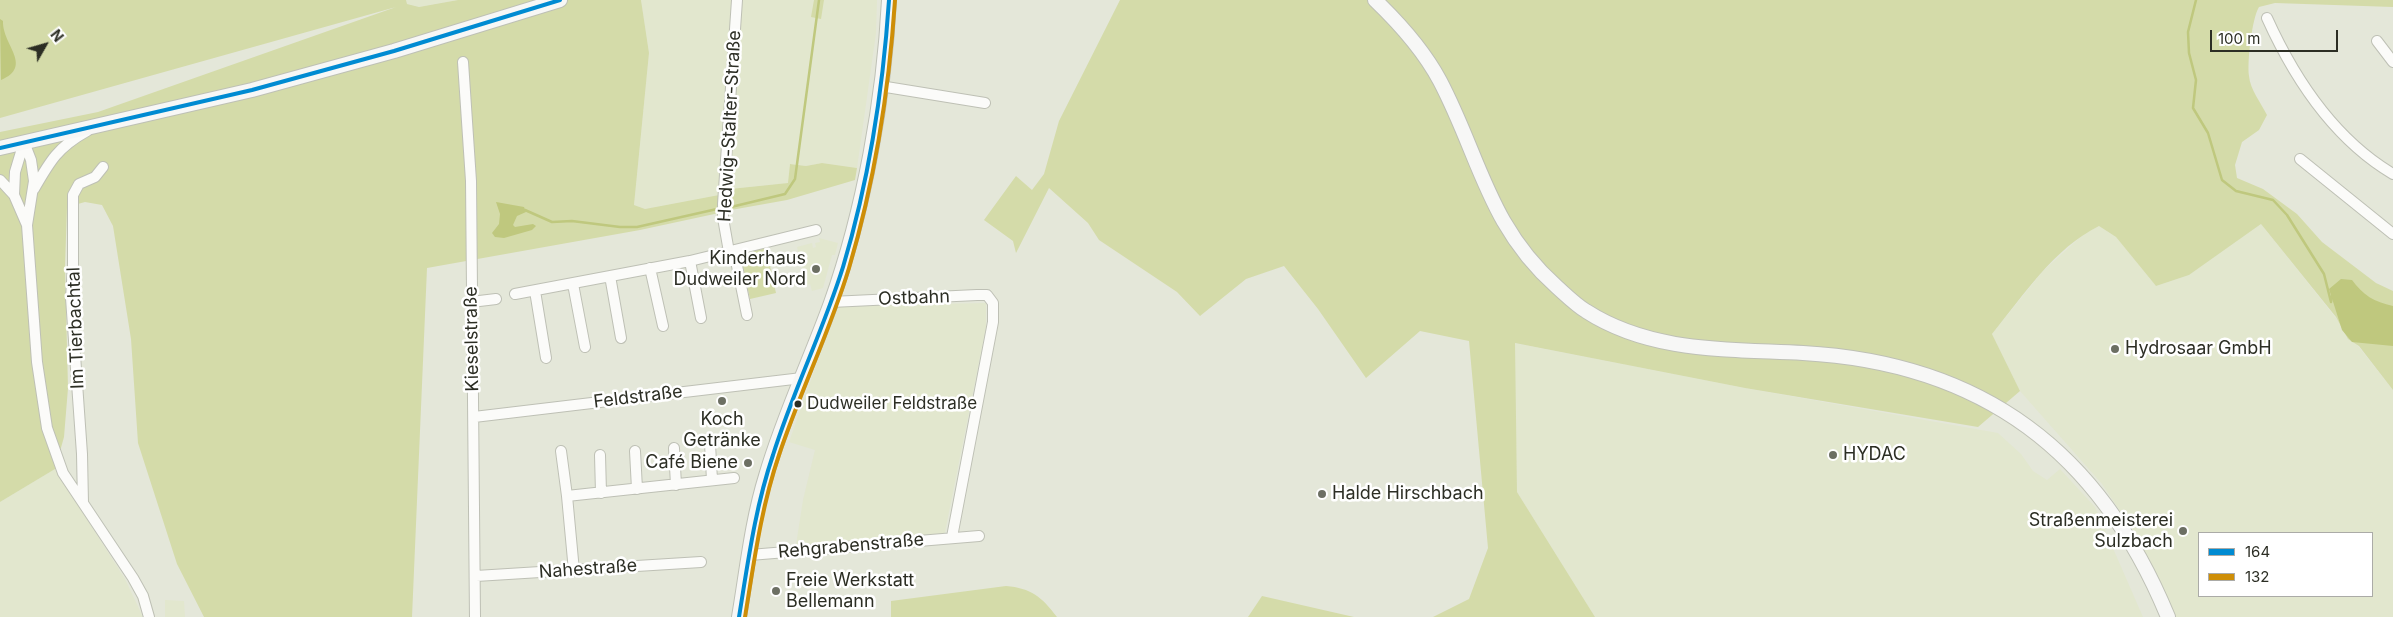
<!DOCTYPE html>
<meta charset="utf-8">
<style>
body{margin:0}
#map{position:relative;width:2393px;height:617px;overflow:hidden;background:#e4e7d9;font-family:Inter,sans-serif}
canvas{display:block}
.legend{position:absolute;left:2198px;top:532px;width:175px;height:65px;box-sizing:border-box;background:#fff;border:1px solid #ababa7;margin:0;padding:6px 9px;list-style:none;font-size:15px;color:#2c2e24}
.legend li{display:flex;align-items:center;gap:10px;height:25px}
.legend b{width:25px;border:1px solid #ababa7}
.north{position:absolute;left:20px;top:20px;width:50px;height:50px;-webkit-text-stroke:4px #fff;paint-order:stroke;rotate:52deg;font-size:14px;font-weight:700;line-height:20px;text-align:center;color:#2c2e24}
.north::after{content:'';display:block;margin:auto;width:18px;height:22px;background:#2c2e24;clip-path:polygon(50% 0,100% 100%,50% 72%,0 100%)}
.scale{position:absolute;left:2210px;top:30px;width:128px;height:22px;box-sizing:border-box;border:2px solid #2c2e24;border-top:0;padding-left:6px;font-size:15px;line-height:18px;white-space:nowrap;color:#2c2e24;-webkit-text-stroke:4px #fff;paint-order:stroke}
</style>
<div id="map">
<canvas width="2393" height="617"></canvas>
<ul class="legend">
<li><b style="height:6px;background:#008bd2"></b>164</li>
<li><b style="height:6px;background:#ce8e07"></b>132</li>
</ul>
<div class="north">N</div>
<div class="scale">100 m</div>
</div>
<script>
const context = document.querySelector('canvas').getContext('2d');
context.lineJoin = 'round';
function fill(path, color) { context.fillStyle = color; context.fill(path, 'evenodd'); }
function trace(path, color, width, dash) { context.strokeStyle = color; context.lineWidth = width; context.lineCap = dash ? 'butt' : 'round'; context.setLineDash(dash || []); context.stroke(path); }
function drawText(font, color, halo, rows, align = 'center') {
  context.font = font + ' Inter,sans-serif'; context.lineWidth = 5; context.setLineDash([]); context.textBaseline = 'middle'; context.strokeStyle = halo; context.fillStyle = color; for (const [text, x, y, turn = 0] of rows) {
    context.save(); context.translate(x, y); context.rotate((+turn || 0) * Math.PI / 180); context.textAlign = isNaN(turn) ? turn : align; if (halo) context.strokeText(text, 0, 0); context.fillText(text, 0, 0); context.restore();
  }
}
fill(new Path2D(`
 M406,0h52l-39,7 -12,-3z
 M641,0h236l-1,33 -19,135 -35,-5 -16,3 -16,-2 -1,19 -59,6 -11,6 -74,14 -11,-4 15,-152z
 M2261,224l132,166v227h-217l-44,-88 -30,-45 -82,-93 -28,-57 51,-63 42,-38 14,-7 17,11 40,49 33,-11zM2199,533h173v63h-173z
 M819,238l19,5 -3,12h-3l-9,33 -11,3 -2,-7 -3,1 -10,-38 15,-4 1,5 3,-1 -1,-4 5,-1z
 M986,303v24l-43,215 -148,9 8,-51 12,-50 -26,-8 48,-136z
 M1514,343l231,45 253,45 23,21 12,17 14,9 13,-11 35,38 48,110h-548l-78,-125z
 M55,469l70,110 18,38h-143v-115z
 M165,600l19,1 1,16h-20z`), '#e2e7ce');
fill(new Path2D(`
 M0,0h406l1,4 12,3 39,-7h183l8,53 -15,152 11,4 74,-14v18l-79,17 -213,38 -15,349h-208l-27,-53 -39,-121 -7,-104 -18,-113 -11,-21 -17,-3 -18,5 -2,60 3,121 -4,49 -9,32 -55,33v-370l98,-20 298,-105 -396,111z
 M814,0h10l-3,19 -10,-2z
 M1120,0h1273v7l-118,-4 -16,4c-7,11 -12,55 -10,69 1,13 12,27 18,39l-8,15 -17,12 -7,23 2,13 26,11 34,25 25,28 54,41 17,8v99l-34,-44 -11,-7 -12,-22 -75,-93 -72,51 -33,11 -40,-49 -17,-11c-45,22 -76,70 -107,108l28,57 -42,36 -233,-39 -230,-45 2,149 78,125h-162l36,-18 19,-51 -19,-207 -49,-10 -54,47 -48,-69 -34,-43 -38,13 -46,37 -23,-24 -78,-52 -11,-17 -39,-35 -33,65 -3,-12 -29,-21 32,-44 16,14 12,-16 15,-53z
 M822,163l35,5 -2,12 -68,20 -56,10 -1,-21 58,-6 2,-19 16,2z
 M766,248l10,45 -26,6 -10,-45z
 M1006,586c25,2 36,11 51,31h-166v-16z
 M1262,596l92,21h-106z`), '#d4dba9');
fill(new Path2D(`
 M0,19l3,2c-1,24 31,45 -2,59z
 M496,202l28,5 2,5 -9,4 -4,9 2,2 18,-3 3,2 -4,4 -28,8 -9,-1 -3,-4 7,-9 1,-10z
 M2341,279l11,1c11,15 22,22 41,26v40l-41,-4 -10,-12 -13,-41z`), '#bfc87e');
trace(new Path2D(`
 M2196,0l-8,32 1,21 7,27 -3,28 15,25 14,47 14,11 37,9 14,15 37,59 7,28 1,-6
 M731,207l54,-13 10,-15 24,-179
 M525,210l27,12 20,-1 48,6h17l80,-18`), '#bfc87e', 2.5);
const street = new Path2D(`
 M2267,18c28,62 67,121 126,156
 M2377,41l16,21
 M463,62l8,119 4,436
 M880,86l105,17
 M24,142l7,18 3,21 -7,44 10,137 10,66 16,45 70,105 10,18 6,21
 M2300,159l93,75
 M0,180l14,15 13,30
 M34,189c16,-28 24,-42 53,-58
 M14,195l1,-23 9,-30
 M734,251l13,64
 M729,252l-6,-34v-14l14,-204
 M690,261l11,57
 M650,268l13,58
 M610,276l11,62
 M573,284l12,63
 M535,291l11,67
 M515,294l175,-33 126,-31
 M471,302l25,-3
 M831,302l146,-7h10l6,8v19l-41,215
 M474,417l328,-39
 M710,444l2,36
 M674,448l2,37
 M561,451l6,45
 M635,451l2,38
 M600,455l1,38
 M83,503l-1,-49 -11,-156 2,-33v-70l6,-11 16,-7 8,-10
 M750,555l229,-19
 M574,571l-7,-75 167,-18
 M476,576l225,-14`);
const secondary = new Path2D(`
 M1375,0c24,23 49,51 65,81 40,76 48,145 117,206 9,8 19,18 29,24 65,42 143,38 217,42 180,10 297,99 365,264
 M0,148l252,-58 142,-39 166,-51
 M739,617c8,-47 13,-96 27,-141 17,-59 44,-115 65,-173 33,-93 53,-204 58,-303`);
trace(street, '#bec0b5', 12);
trace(secondary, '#bec0b5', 16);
trace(street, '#fbfbf9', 10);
trace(secondary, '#f7f7f6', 14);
trace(new Path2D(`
 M0,148l252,-58 142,-39 166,-51
 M739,617c9,-55 16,-109 34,-162 20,-64 50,-124 70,-188 26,-87 40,-177 46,-267`), '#008bd2', 4);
trace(new Path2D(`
 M745,617c9,-55 16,-109 34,-162 21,-63 51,-124 70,-187 26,-88 40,-177 46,-268`), '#ce8e07', 4);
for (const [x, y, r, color] of [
 [816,269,5,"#6c6f63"],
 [2115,349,5,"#6c6f63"],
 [722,401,5,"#6c6f63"],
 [798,404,4.5,"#2c2e24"],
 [1833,455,5,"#6c6f63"],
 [748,463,5,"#6c6f63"],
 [1322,494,5,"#6c6f63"],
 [2183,531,5,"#6c6f63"],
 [776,591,5,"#6c6f63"]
]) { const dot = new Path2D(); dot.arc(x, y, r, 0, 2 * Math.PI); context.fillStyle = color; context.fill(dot); trace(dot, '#fff', 2); }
drawText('17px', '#2c2e24', '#fff', [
 ["Dudweiler Feldstraße",807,404]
], 'left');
drawText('18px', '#2c2e24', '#fff', [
 ["Hedwig-Stalter-Straße",730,126,-87],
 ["Ostbahn",914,298,-2],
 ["Im Tierbachtal",76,328,-92],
 ["Kieselstraße",472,339,-91],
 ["Feldstraße",638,397,-7],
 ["Rehgrabenstraße",851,546,-5],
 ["Nahestraße",588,569,-4]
]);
drawText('18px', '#2c2e24', '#fff', [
 ["Kinderhaus",806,259,"right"],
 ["Dudweiler Nord",806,280,"right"],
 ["Hydrosaar GmbH",2125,349],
 ["Koch",722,420,"center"],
 ["Getränke",722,441,"center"],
 ["HYDAC",1843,455],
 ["Café Biene",738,463,"right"],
 ["Halde Hirschbach",1332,494],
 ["Straßenmeisterei",2173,521,"right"],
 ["Sulzbach",2173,542,"right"],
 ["Freie Werkstatt",786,581],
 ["Bellemann",786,602]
], 'left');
</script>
